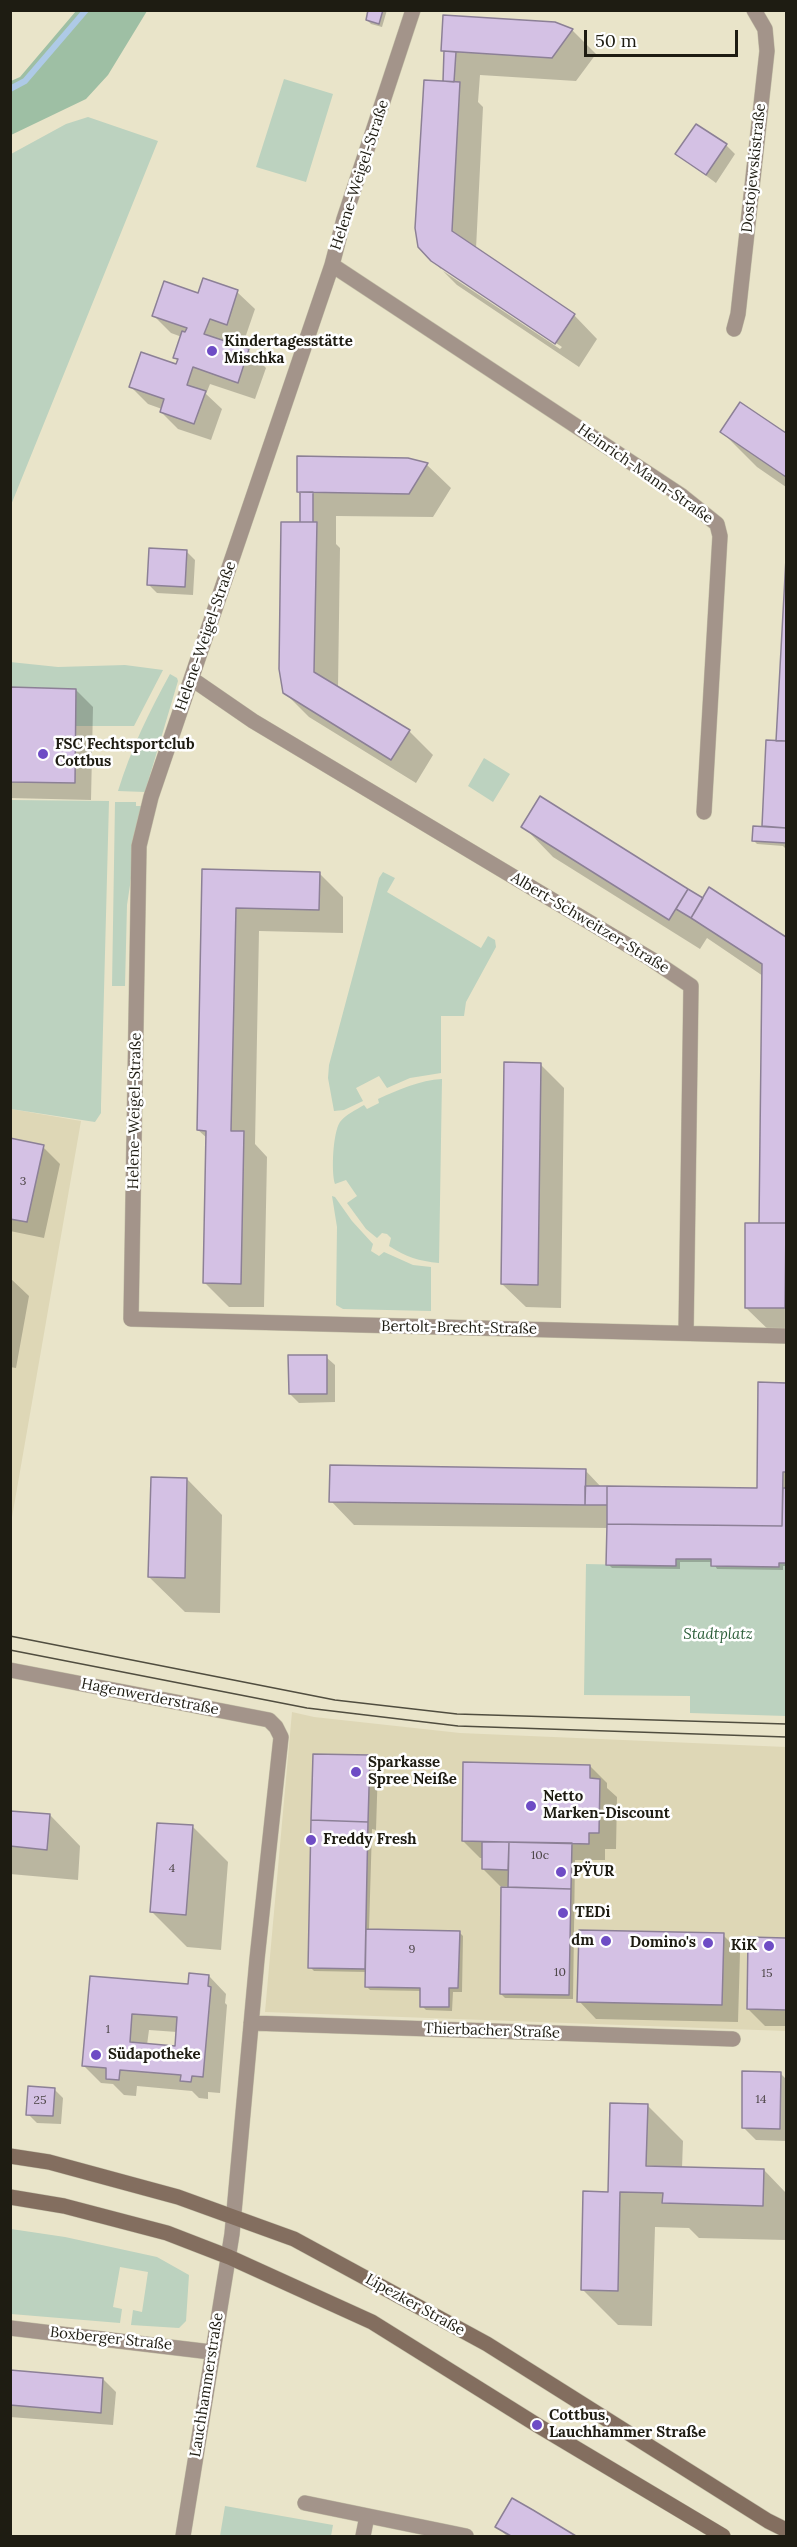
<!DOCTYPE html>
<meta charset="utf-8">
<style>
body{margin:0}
#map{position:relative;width:797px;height:2547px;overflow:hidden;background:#e9e4c9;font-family:Lora,serif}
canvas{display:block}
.frame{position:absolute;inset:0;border:12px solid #1e1c12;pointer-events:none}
.scale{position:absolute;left:584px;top:30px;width:154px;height:27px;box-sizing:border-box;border:3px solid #1e1c12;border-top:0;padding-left:8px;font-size:18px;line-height:21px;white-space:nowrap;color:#1e1c12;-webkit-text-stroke:4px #fff;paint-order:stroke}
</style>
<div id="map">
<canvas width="797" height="2547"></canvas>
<div class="frame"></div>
<div class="scale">50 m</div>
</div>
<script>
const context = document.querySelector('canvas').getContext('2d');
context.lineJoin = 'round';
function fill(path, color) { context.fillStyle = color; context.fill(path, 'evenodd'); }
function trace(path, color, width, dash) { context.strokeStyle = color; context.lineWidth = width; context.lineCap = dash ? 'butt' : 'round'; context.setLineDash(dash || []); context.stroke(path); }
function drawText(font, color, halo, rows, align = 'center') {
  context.font = font + ' Lora,serif'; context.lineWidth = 5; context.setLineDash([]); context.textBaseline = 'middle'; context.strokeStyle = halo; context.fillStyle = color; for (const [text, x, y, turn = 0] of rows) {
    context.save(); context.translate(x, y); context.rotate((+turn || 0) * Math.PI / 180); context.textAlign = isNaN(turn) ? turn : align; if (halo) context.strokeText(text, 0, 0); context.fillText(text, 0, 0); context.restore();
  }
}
fill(new Path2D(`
 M11,1109l70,12 -70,402z
 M292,1712l22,5 146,16 326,14v284l-521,-19z`), '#ded7b6');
fill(new Path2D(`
 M284,79l49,15 -27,88 -50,-15z
 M88,117l70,24 -147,364v-351l55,-30z
 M10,662l48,5 67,-2 38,5 -29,56h-58v-37l-65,-2z
 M170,674l7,4 1,3 -33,111 -27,-1c13,-42 31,-79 52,-117z
 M484,758l26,16 -17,28 -25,-16z
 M10,800l99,1 -8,304v8l-6,9 -84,-13z
 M115,802h21v4h6l-15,99 -2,81h-13z
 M383,872l12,6 -8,14 94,56 7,-12 7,4 1,7 -30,55 -2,14h-23v57l-31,5 -23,10 -8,-12 -23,12 7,13 -19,9 -10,1 -6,-33 1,-13 50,-187z
 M442,1079l-3,184c-20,-2 -33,-6 -50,-17l2,-8 -4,-4 -5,-1 -5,5 -11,-9 -19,-26 10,-7 -11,-16 -11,4c-4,-12 -2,-52 5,-62 6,-8 16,-12 24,-17l3,4 12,-6 -1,-4c20,-9 42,-19 64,-20z
 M332,1196l3,1 17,24 21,23 -2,7 8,5 5,-4 29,13 18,2v44l-88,-2 -7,-4 1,-78z
 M676,1559h35l68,8v-4h7v153l-96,-3v-17l-106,-1 2,-131 90,2z
 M11,2229l54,8 92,20 32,18 -3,46 -7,7 -48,-3 2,-15 9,2 6,-40 -28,-5 -7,40 9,2 -2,14 -109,-9z
 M225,2506l108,19 -2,11h-111z`), '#bcd2bf');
fill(new Path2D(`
 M76,11h71l-39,64 -22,24 -75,36v-54l9,-4z`), '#9ebfa4');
fill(new Path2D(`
 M370,10h17l-5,17 -11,-3 -4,-4z
 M445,17l127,13 24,24 -20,27 -96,-6 -2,27 5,5 -7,142 98,66 23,24 -18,28 -122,-82 -14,-14 117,78 2,-2 -121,-81v3l-9,-9 12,-177z
 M696,126l30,19 9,9 -19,29 -39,-29z
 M237,292l18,17 -11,32 -17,-6 -3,7 24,8 18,18 -11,31 -45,-15 -4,10 16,15 -11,31 -33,-11 -17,-17 1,-3 -14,-5 -17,-17 46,-21 2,-4 -4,-4 7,-21 -11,-4 -17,-17 45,-21z
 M741,404l45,31v52l-29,-20 -35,-35z
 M427,465l24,23 -18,29 -97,-1v28l4,4 -2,140 71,43 24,24 -17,28 -107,-66 -24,-24 16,-170v-28l-3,-3z
 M186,551l9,9 -2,35 -36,-2 -8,-8z
 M786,583v266l-3,-3 -26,-2 -4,-4 13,-12 -3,-2 15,-84z
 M10,689l66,1 17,17 -2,93 -81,-2z
 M541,798l161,101 8,-10 76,50v399h-9l-31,-30 14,-84 3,-248 -56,-38 -7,11 -147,-92 -30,-31z
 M203,871l116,2 24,24v36l-84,-2 -4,213 12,13 -3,150h-35l-24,-24 3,-144 -10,-9z
 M540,1064l24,24 -3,220 -35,-1 -24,-23z
 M10,1140l33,7 17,17 -16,74 -34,-7z
 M10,1278l19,18 -13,72 -6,-1z
 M326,1357l9,8v37l-36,1 -9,-9z
 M759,1384h27v182h-3v4l-66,-1 -4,-7h-33v7l-68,-1 -4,-4v-36l-254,-3 -23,-24 254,-31 17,18 156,2z
 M187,1479l35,36 -2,98 -35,-1 -36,-35z
 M369,1757l9,9 -2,64 -4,-1 -3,101 90,2 4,4 -1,56h-9l-1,19 -26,-1 -4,-4v-15l-52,-1 -4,-4 1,-14 -53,-1 -4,-4z
 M590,1766l17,17v5l10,9 -1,52h-11v11h-30l-2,139 -68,-1 -4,-4 8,-108h-9l-17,-17 1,-11h-4l-17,-17z
 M10,1812l40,3 30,31 -2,34 -68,-6z
 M193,1827l35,35 -7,88 -34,-3 -36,-36z
 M723,1935l17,17 -2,70 -142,-3 -17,-18z
 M749,1939l37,1v86h-21l-17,-17z
 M209,1976l17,18 -1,9 2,2 -7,88 -12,-1v7l-9,-1 -7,-7 -55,-5 -1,10 -12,-1 -11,-11 -12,-1 -17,-17 7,-88 98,8zM149,2030l28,2 -1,15 -29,-2z
 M780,2073l6,6v62l-30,-1 -13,-13z
 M54,2089l9,9 -2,26 -24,-1 -9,-9z
 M647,2105l36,36 -1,27 82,2 22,23v47l-87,-2 -10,-10 -34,-1 -3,99 -34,-1 -36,-36 27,-96z
 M10,2371l93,8 13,13 -3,33 -103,-8z
 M513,2500l60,36h-66l-10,-9z`), '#0003');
trace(new Path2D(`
 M10,89l15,-8 61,-71`), '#aecae7', 6);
const building = new Path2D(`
 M368,10h15l-4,14 -13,-4z
 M443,15l112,7 18,7 -21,29 -108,-7h-3z
 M444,51l12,1 -2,30 -11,-1z
 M424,80l36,2 -8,149 123,83 -20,30 -124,-83 -13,-14 -3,-19z
 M696,124l31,20 -21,31 -31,-21z
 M203,278l35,12 -11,35 -17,-6 -6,15 45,15 -11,34 -45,-16 -6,18 19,6 -12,33 -34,-12 4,-13 -35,-12 12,-35 35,12 2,-5 -5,-1 9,-27 3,1 2,-4 -35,-12 12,-35 34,12z
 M740,402l46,31v44l-66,-45z
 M297,456l111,2 20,5 -19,31 -112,-2z
 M300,492h13v30h-13z
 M281,522h36l-3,150 96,58 -19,30 -108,-67 -4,-24z
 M149,548l38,2 -2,37 -38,-2z
 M786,558v183h-10z
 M10,687l66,2 -1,94 -65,-1z
 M766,740l20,1v87l-24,-2z
 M540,796l148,93 -19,31 -148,-93z
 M753,826l33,2v23v-8l-34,-2z
 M202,869l118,3 -1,38 -83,-2 -5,223h13l-3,153 -38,-1 3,-152 -9,-1z
 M709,887l77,50v286h-27l3,-259 -71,-46z
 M688,889l15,9 -12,20 -15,-9z
 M504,1062l37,1 -3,222 -37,-1z
 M10,1138l34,7 -17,77 -17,-3z
 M745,1223h41l-1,85h-40z
 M786,1223v86l-1,-1z
 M288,1355h39v39h-38z
 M758,1382l28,1v89h-3l-1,54 -175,-2v-38l150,2z
 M330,1465l256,4 -1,36 -256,-3z
 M151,1477l36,1 -2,100 -37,-1z
 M585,1486h22v19h-22z
 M783,1488h3v75h-7v4l-68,-1v-7h-35v7l-70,-1 1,-41 175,2z
 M313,1754l57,1 -2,67 -57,-2z
 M463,1762l127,3v13l10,1 -1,54h-10v11l-127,-3z
 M10,1811l40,3 -3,36 -37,-4z
 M311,1820l57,2 -3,147 -57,-1z
 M157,1823l36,2 -7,90 -36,-3z
 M482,1842h27l-1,28 -26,-1z
 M509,1842l63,1 -1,46 -63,-2z
 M501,1887l70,2 -2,106 -69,-1z
 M366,1929l94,2 -2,57h-9v19h-29v-19l-55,-1z
 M579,1930l145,3 -2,72 -145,-3z
 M748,1937l38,1v72l-39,-1z
 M189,1973l20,2 -1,11 3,1 -8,90 -11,-1 -1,6 -11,-1 1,-6 -61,-5 -1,10 -13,-1v-11l-24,-2 8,-90 98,8zM132,2014l45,3 -2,29 -45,-4z
 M742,2071l39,1 -1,57 -38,-1z
 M28,2086l27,2 -2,28 -27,-1z
 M610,2103l38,1 -2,62 118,3 -1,37 -101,-3 1,-10 -43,-1 -2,99 -37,-1 2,-99 25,1z
 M10,2370l93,8 -2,35 -91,-8z
 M512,2498l21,12 43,26h-65l-16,-9z`);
fill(building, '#d4c1e4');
trace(building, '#8c8096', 1.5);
const minor = new Path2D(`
 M413,10l-69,209 -12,46 -181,532 -12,49 -8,473 655,17
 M332,265l350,231 35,28 3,12 -16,276
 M734,329l4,-15 29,-263 -2,-22 -11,-19
 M192,679l61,42 398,238 40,27 -5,347
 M10,1670l259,50 7,7 5,10 -24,222 -25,275 -49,302
 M251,2023l482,16
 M10,2328l201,24
 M305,2503l161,33
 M363,2536l4,-20`);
const secondary = new Path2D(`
 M10,2156l39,6 129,35 116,42 193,105 281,177 18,9
 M10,2197l54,9 103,27 62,24 143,65 165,103 186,111`);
trace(minor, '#c4c0a8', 16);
trace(secondary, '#c4c0a8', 16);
trace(minor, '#a3948a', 15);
trace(secondary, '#836e5f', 15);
trace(new Path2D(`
 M10,1636l325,64 122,14 329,10
 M10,1650l297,58 151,18 328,11`), '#504d3f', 1.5);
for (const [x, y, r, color] of [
 [212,351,6,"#6e4cc5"],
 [43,754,6,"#6e4cc5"],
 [356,1772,6,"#6e4cc5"],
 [531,1806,6,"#6e4cc5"],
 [311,1840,6,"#6e4cc5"],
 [561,1872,6,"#6e4cc5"],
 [563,1913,6,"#6e4cc5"],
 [606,1941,6,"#6e4cc5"],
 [708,1943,6,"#6e4cc5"],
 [769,1946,6,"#6e4cc5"],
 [96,2055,6,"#6e4cc5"],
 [537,2425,6,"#6e4cc5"]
]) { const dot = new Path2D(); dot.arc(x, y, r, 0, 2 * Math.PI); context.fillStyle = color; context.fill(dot); trace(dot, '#fff', 2); }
drawText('12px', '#4c4546', null, [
 ["3",23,1182],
 ["10c",540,1856],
 ["4",172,1869],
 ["9",412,1950],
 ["10",560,1973],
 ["15",767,1974],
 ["1",108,2030],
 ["14",761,2100],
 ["25",40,2101]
]);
drawText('15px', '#1e1c12', '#fff', [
 ["Dostojewskistraße",754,168,-84],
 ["Helene-Weigel-Straße",360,175,-72],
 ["Heinrich-Mann-Straße",645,474,35],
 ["Helene-Weigel-Straße",206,636,-71],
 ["Albert-Schweitzer-Straße",590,923,31],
 ["Helene-Weigel-Straße",135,1111,-89],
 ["Bertolt-Brecht-Straße",459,1328,1],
 ["Hagenwerderstraße",150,1697,11],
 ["Thierbacher Straße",492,2031,2],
 ["Lipezker Straße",415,2305,29],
 ["Boxberger Straße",111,2339,6],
 ["Lauchhammerstraße",207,2385,-81]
]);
drawText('bold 15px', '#1e1c12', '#fff', [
 ["Kindertagesstätte",224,342],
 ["Mischka",224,359],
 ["FSC Fechtsportclub",55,745],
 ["Cottbus",55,762],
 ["Sparkasse",368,1763],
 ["Spree Neiße",368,1780],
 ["Netto",543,1797],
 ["Marken-Discount",543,1814],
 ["Freddy Fresh",323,1840],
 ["PŸUR",573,1872],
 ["TEDi",575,1913],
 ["dm",594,1941,"right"],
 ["Domino's",696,1943,"right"],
 ["KiK",757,1946,"right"],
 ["Südapotheke",108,2055],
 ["Cottbus,",549,2416],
 ["Lauchhammer Straße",549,2433]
], 'left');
drawText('italic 15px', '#2d5f3a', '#fff', [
 ["Stadtplatz",718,1635]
]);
</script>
